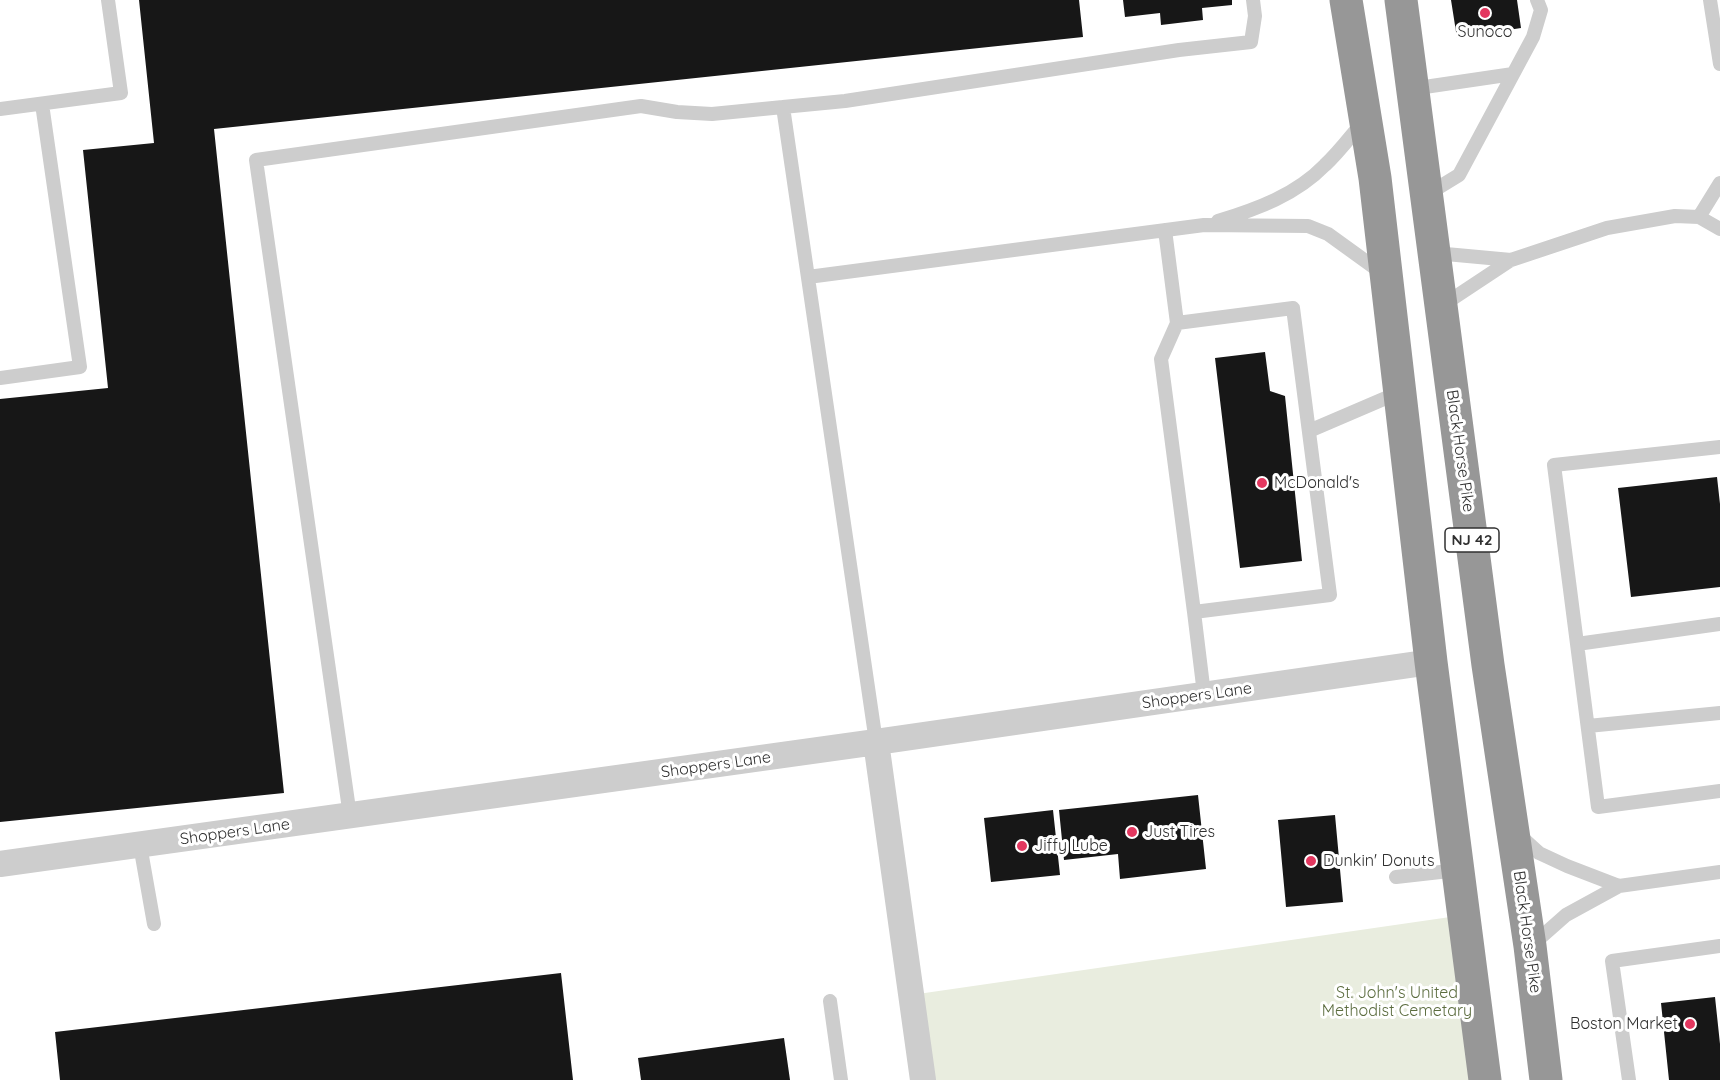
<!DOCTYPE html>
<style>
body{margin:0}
canvas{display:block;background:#fff}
</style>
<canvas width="1720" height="1080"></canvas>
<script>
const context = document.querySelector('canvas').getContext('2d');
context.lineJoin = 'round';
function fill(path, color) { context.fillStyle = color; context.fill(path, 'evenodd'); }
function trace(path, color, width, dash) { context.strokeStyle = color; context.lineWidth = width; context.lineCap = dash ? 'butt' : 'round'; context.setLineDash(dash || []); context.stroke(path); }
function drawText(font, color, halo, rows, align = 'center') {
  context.font = font + ' Quicksand,sans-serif'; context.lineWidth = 6; context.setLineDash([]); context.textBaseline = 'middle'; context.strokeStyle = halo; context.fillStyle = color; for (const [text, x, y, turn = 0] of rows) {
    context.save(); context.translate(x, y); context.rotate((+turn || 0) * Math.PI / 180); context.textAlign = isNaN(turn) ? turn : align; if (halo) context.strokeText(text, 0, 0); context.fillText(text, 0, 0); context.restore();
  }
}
fill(new Path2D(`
 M1464,915l21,165h-562l-12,-85z`), '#e9eddf');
fill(new Path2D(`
 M139,0h940l4,37 -869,92 70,664 -284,29v-423l108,-11 -25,-238 71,-7z
 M1123,0h109v5l-30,3 1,12 -42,5 -1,-12 -35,4z
 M1451,0h66l4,28 -64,10z
 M1265,352l5,39 15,5 17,165 -62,7 -25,-210z
 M1717,477l3,27v83l-89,10 -13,-109z
 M1198,795l8,74 -86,10 -2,-25 -54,6 -5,-50z
 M1053,810l7,65 -69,7 -7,-64z
 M1335,815l8,87 -57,5 -8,-87z
 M561,973l12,107h-513l-5,-48z
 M1715,997l5,47v36h-51l-8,-77z
 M784,1038l6,42h-149l-3,-22z`), '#171717');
trace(new Path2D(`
 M1710,0l10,64
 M1411,89l102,-15
 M783,107l93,635
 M0,109l121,-16 -13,-93
 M1428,194l31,-19 74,-138 8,-27 -4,-10
 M1699,217l21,-34
 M1218,221c39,-12 78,-26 107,-56 14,-13 25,-28 37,-42
 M1165,230l12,93
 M1435,253l76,7
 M808,277l396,-52 104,1 20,8 54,39
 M1443,305l68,-45 96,-32 68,-12 24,1 21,12
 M1293,308l37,287 -136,17 -33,-253 16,-36z
 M0,378l80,-11 -38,-263
 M1309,431l91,-39
 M1720,447l-166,18 44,342 122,-16
 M1194,612l10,82
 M1577,644l143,-20
 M1588,726l132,-13
 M350,816l-94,-656 385,-54 36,6 35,2 71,-7 62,-6 334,-51 72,-8 4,-26 -2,-16
 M1518,834l21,19 28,13 52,20
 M140,845l14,79
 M1396,877l62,-7
 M1532,945l34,-30 53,-29 101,-14
 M830,1001l11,79
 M1629,1080l-17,-119 108,-15`), '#cdcdcd', 14);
trace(new Path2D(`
 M876,742l47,338
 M0,864l876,-122 555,-80`), '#cdcdcd', 26);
trace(new Path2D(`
 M1346,0l29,178 56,484 54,418
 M1401,0l87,665 42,281 16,134`), '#979797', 33);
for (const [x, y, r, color] of [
 [1485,13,6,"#e3375f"],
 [1262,483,6,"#e3375f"],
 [1132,832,6,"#e3375f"],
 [1022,846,6,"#e3375f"],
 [1311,861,6,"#e3375f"],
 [1690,1024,6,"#e3375f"]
]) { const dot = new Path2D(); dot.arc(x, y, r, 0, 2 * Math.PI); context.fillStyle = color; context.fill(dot); trace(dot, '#fff', 2); }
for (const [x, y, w] of [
 [1472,540,54]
]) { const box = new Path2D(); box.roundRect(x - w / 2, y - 12, w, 24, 4.5); context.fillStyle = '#fff'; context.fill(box); trace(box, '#303030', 1.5); }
drawText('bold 15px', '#303030', null, [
 ["NJ 42",1472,540]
]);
drawText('16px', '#303030', '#fff', [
 ["Sunoco",1485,32,"center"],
 ["McDonald's",1274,483],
 ["Just Tires",1144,832],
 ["Jiffy Lube",1034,846],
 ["Dunkin' Donuts",1323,861],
 ["Boston Market",1678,1024,"right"]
], 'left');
drawText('16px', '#303030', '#fff', [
 ["Black Horse Pike",1460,451,82],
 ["Shoppers Lane",1197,696,-8],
 ["Shoppers Lane",716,765,-8],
 ["Shoppers Lane",235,832,-8],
 ["Black Horse Pike",1527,932,82]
]);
drawText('16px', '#5b6c3e', '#fff', [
 ["St. John's United",1397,993],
 ["Methodist Cemetary",1397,1011]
]);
</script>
